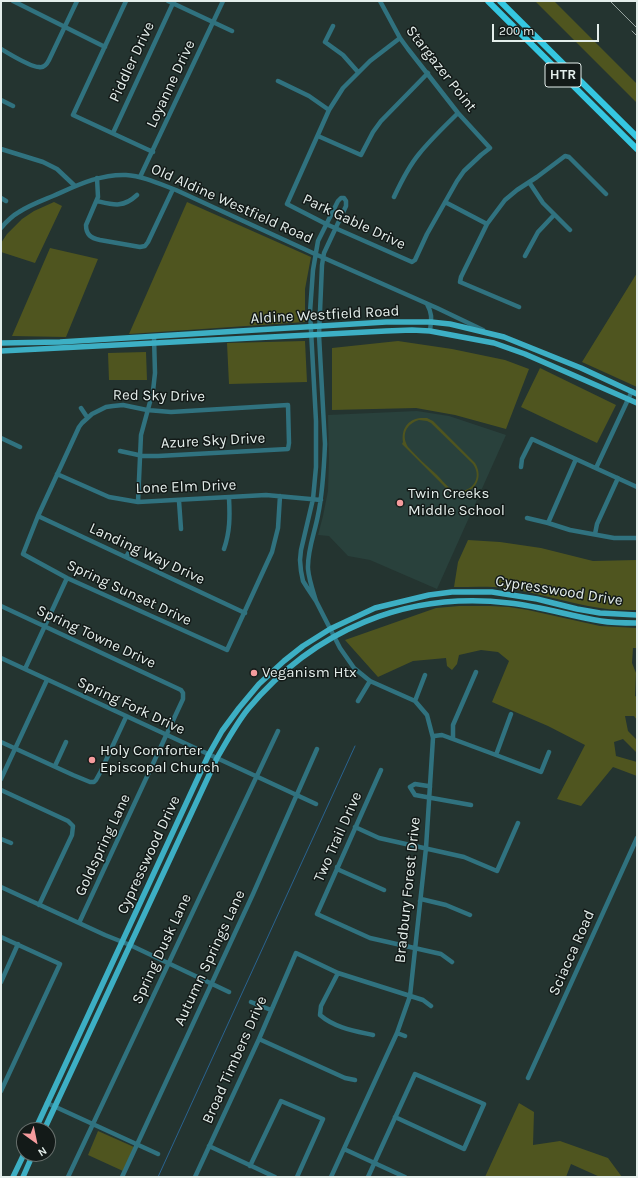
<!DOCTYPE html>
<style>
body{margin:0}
#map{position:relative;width:638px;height:1178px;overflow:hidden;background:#243430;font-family:Karla,sans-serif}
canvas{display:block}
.frame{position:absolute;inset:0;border:2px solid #e4eeeb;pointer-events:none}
.north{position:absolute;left:16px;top:1122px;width:40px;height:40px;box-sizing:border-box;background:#131a18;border:1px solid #676f6c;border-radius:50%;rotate:147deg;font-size:11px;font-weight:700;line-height:16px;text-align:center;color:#e4eeeb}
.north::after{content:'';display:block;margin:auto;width:14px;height:18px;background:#f59b9d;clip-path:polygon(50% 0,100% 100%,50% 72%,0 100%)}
.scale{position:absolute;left:492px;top:24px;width:107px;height:18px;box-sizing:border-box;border:2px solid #e4eeeb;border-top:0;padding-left:5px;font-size:12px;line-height:14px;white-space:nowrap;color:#e4eeeb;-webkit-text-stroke:3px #131a18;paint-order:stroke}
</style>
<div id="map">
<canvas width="638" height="1178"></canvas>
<div class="frame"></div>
<div class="north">N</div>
<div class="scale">200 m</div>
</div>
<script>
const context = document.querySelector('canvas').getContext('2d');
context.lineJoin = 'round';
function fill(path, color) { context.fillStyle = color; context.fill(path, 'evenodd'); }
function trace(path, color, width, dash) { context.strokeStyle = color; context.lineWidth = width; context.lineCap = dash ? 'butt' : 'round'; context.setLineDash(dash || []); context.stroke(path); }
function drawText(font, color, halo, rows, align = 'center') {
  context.font = font + ' Karla,sans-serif'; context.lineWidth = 3; context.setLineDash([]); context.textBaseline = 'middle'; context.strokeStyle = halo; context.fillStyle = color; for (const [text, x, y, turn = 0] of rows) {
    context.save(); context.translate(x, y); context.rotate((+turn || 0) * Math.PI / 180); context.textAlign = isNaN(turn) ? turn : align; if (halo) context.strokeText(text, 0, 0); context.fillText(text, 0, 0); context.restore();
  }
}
fill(new Path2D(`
 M417,411l32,5 57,19 -69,154 -67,-29 -22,-4 -19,-20 -11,-1 5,-19 5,-25 1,-32 -1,-44z`), '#29413c');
fill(new Path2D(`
 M535,1h19l83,83v19z
 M54,202l8,4 -27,57 -34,-11v-9l6,-9 15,-15 12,-8z
 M187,202l124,55 -6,32v33l-176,12z
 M50,248l48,11 -32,78 -54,-1z
 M637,273v114l-55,-25z
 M305,341l2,41 -78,2 -2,-41z
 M398,341l54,8 53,11 24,9 -23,60 -51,-14 -39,-7 -84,2v-62z
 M146,352l1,28h-38l-1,-27z
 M540,368l76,37 -19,38 -76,-36z
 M421,418h6l6,3 42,42c12,19 -8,38 -27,27l-46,-46 1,-2c-2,-13 5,-23 18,-24zM419,420l8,1 4,2 42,41c4,6 5,12 2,18 -4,8 -14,11 -22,8 -6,-3 -11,-10 -16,-15 -10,-9 -20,-18 -29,-28 -7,-12 -2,-23 11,-27z
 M468,540l32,2 41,6 52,13 44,-1v50c-12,0 -25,0 -37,-2 -32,-5 -62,-15 -94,-20 -17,-2 -35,-1 -52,-1l4,-25z
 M459,606h31l19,1 19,3 72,16 37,2v20h-4l-1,15 4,10 -1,23 2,1v23l-3,-4h-9l3,15 9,9v13l-14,-14 -9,3 2,14 21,6v14l-24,-9 -32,39 -24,-7 28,-54 -37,-19 -56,-24 17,-41 -11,-9 -17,-2 -22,5 -2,9 -5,6 -5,-4 -1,-8 -33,3 -35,16 -33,-37 91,-32z
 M519,1103l15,9 -1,33 27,-4 48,17 14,19h-22l-29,-13 -5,13h-81z
 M98,1131l36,16 -11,24 -35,-16z`), '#4f551f');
trace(new Path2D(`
 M158,1177l197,-431`), '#2a6390', 1);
trace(new Path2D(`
 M13,1l92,46
 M126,1l-53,114 80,37
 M168,1l64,30
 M380,1l20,37 8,11 50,64 32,35 -9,7 -17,16 -7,10 -30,53 -12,26 -3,2 -86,-38 -39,-20 42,-94 14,-22 27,-27 30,-23
 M333,26l-8,16 18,13 15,17
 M1,49c9,5 29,18 38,18 5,1 8,-3 10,-7l28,-59
 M278,81l31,15 20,14
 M1,100l12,6
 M113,133l61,-132
 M318,136l43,19 12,-23 8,-11 47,-48
 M1,149l42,13 14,7 18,17
 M140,177l83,-176
 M97,178l1,19 -12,28c0,10 5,13 14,15l40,7 5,-1 3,-4 25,-53
 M529,182l14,21 27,27
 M394,197c7,-15 15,-31 25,-43 12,-15 26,-28 39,-41
 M1,198l5,3
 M97,201c17,4 26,7 40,-6
 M445,202l42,22
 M1,228c5,-6 11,-12 18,-16 11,-7 22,-11 34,-16 23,-10 46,-22 73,-21 17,1 34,9 50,15l139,64 122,54 46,22
 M525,256l13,-24 16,-17
 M427,304c6,11 4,16 3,27
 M519,307l-59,-25 1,-5 26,-53 18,-24 12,-10 20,-13 28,-21 4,1 37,37
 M81,408l6,9
 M1,438l19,9
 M120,451l23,5h15l130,-7 1,-6 -1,-38 -117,7 -24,-2 -24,-5 -10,1 -7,1 -14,7 -10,9 -3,4 -41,89 -15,38 44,24 160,72 45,-98 6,-24 2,-32
 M521,467l1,-8 10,-20 105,48
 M596,468l36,-77
 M57,474l52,23 29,5 128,-7 55,5
 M179,501l2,28
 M138,502l3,-67 12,-44 2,-18 -1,-36
 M38,516l207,97
 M527,518l21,5 22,7 44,8h23
 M548,523l28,-64
 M595,534l2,-10 21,-46
 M224,549c6,-17 6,-33 5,-51
 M126,557l6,-10
 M316,601c-3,-10 -7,-21 -8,-32 -1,-18 7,-37 10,-54 5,-23 6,-47 7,-71l-6,-109 3,-70 2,-12 22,-47v-5l-2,-3h-3l-3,3 -20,40 -5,29 -3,42 6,109v46l-3,32 -12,51 -1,10 1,11 2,10 5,8 8,12 24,47 14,20 16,13 45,20 12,14 6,23 -7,110 -16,148 -13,37 -66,144
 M1,606l180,84 2,3v6l-104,224
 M1,658l315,146
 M25,669l42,-91
 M358,701l12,-20
 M415,701l10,-26
 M433,738l1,-2 8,-1 54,20 45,17 8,-20
 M453,739v-14l23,-53
 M1,742l72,33 17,7h4l2,-2 5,-9 25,-54
 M496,755l15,-41
 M55,766l11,-24
 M381,770l-64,144 53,24 71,16 11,8
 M1,779l46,-99
 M430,787l-2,-1 -13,-2 -5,3 5,8 56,10
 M1,790l67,31 5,5 -1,9 -33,70
 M355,827l24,11 85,19 33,14 21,-48
 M1,839l10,4
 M337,867v2l47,21
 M1,887l104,48 25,10 99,47
 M420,901l1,-2 25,6 24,10
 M1,937l59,27 -59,127
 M338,973l-17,33 -1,9c15,13 35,16 53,20
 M1,982l17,-38
 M251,1002l20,8
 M397,1033l8,3
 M259,1039l86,39 10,2
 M528,1078l109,-240
 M47,1103l111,51
 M209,1146l66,31
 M344,1149l61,28
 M250,1166l31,-65 42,18 -26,58
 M68,1177l210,-446
 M122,1177l131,-283 64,-145
 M195,1177l64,-138 37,-86 42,20 85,27 8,6
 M368,1177l47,-103 69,30 -20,45 -69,-32`), '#30727f', 4.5);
trace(new Path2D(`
 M1,343l59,-1 326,-20h45l19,2 54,13 77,31 56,26
 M1,351l385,-20 26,-1 18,1 64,12 31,11 112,49
 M35,1130l174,-376 13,-23 17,-23 20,-24 25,-23 19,-15 27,-17 45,-21 54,-13 23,-3h40l45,7 40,10 23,4 37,2
 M44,1130l173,-372c10,-17 19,-34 31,-49 66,-79 158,-118 261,-106 31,3 61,13 92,18 12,2 24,2 36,2
 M13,1177l11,-23
 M23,1177l10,-23`), '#3dafc4', 5.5);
trace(new Path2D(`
 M488,1l149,148
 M500,1l137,136`), '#35c7e1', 6);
trace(new Path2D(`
 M610,1l27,27
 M632,31l5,5`), '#95a29e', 1);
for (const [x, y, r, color] of [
 [400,503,4,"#f59b9d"],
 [254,673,4,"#f59b9d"],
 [92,760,4,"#f59b9d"]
]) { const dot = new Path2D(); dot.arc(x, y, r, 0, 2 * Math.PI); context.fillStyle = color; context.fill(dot); trace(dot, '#131a18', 1.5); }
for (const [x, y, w] of [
 [563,75,36]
]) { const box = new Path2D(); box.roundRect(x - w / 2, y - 12, w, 24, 3); context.fillStyle = '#131a18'; context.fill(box); trace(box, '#e4eeeb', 1); }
drawText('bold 14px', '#e4eeeb', null, [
 ["HTR",563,75]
]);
drawText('15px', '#e4eeeb', '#131a18', [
 ["Piddler Drive",132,62,-65],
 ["Stargazer Point",441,69,52],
 ["Loyanne Drive",171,84,-65],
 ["Old Aldine Westfield Road",232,204,24],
 ["Park Gable Drive",354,222,25],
 ["Aldine Westfield Road",325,315,-3],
 ["Red Sky Drive",159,396,1],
 ["Azure Sky Drive",213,441,-3],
 ["Lone Elm Drive",186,487,-2],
 ["Landing Way Drive",147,554,25],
 ["Cypresswood Drive",559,591,9],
 ["Spring Sunset Drive",129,593,25],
 ["Spring Towne Drive",96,637,25],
 ["Spring Fork Drive",131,706,25],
 ["Two Trail Drive",338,837,-66],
 ["Goldspring Lane",103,845,-65],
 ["Cypresswood Drive",149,855,-65],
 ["Bradbury Forest Drive",408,890,-84],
 ["Spring Dusk Lane",162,949,-65],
 ["Sciacca Road",572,953,-66],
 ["Autumn Springs Lane",210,958,-65],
 ["Broad Timbers Drive",235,1060,-66]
]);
drawText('15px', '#e4eeeb', '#131a18', [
 ["Twin Creeks",408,494],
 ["Middle School",408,511],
 ["Veganism Htx",262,673],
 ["Holy Comforter",100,751],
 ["Episcopal Church",100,768]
], 'left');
</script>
